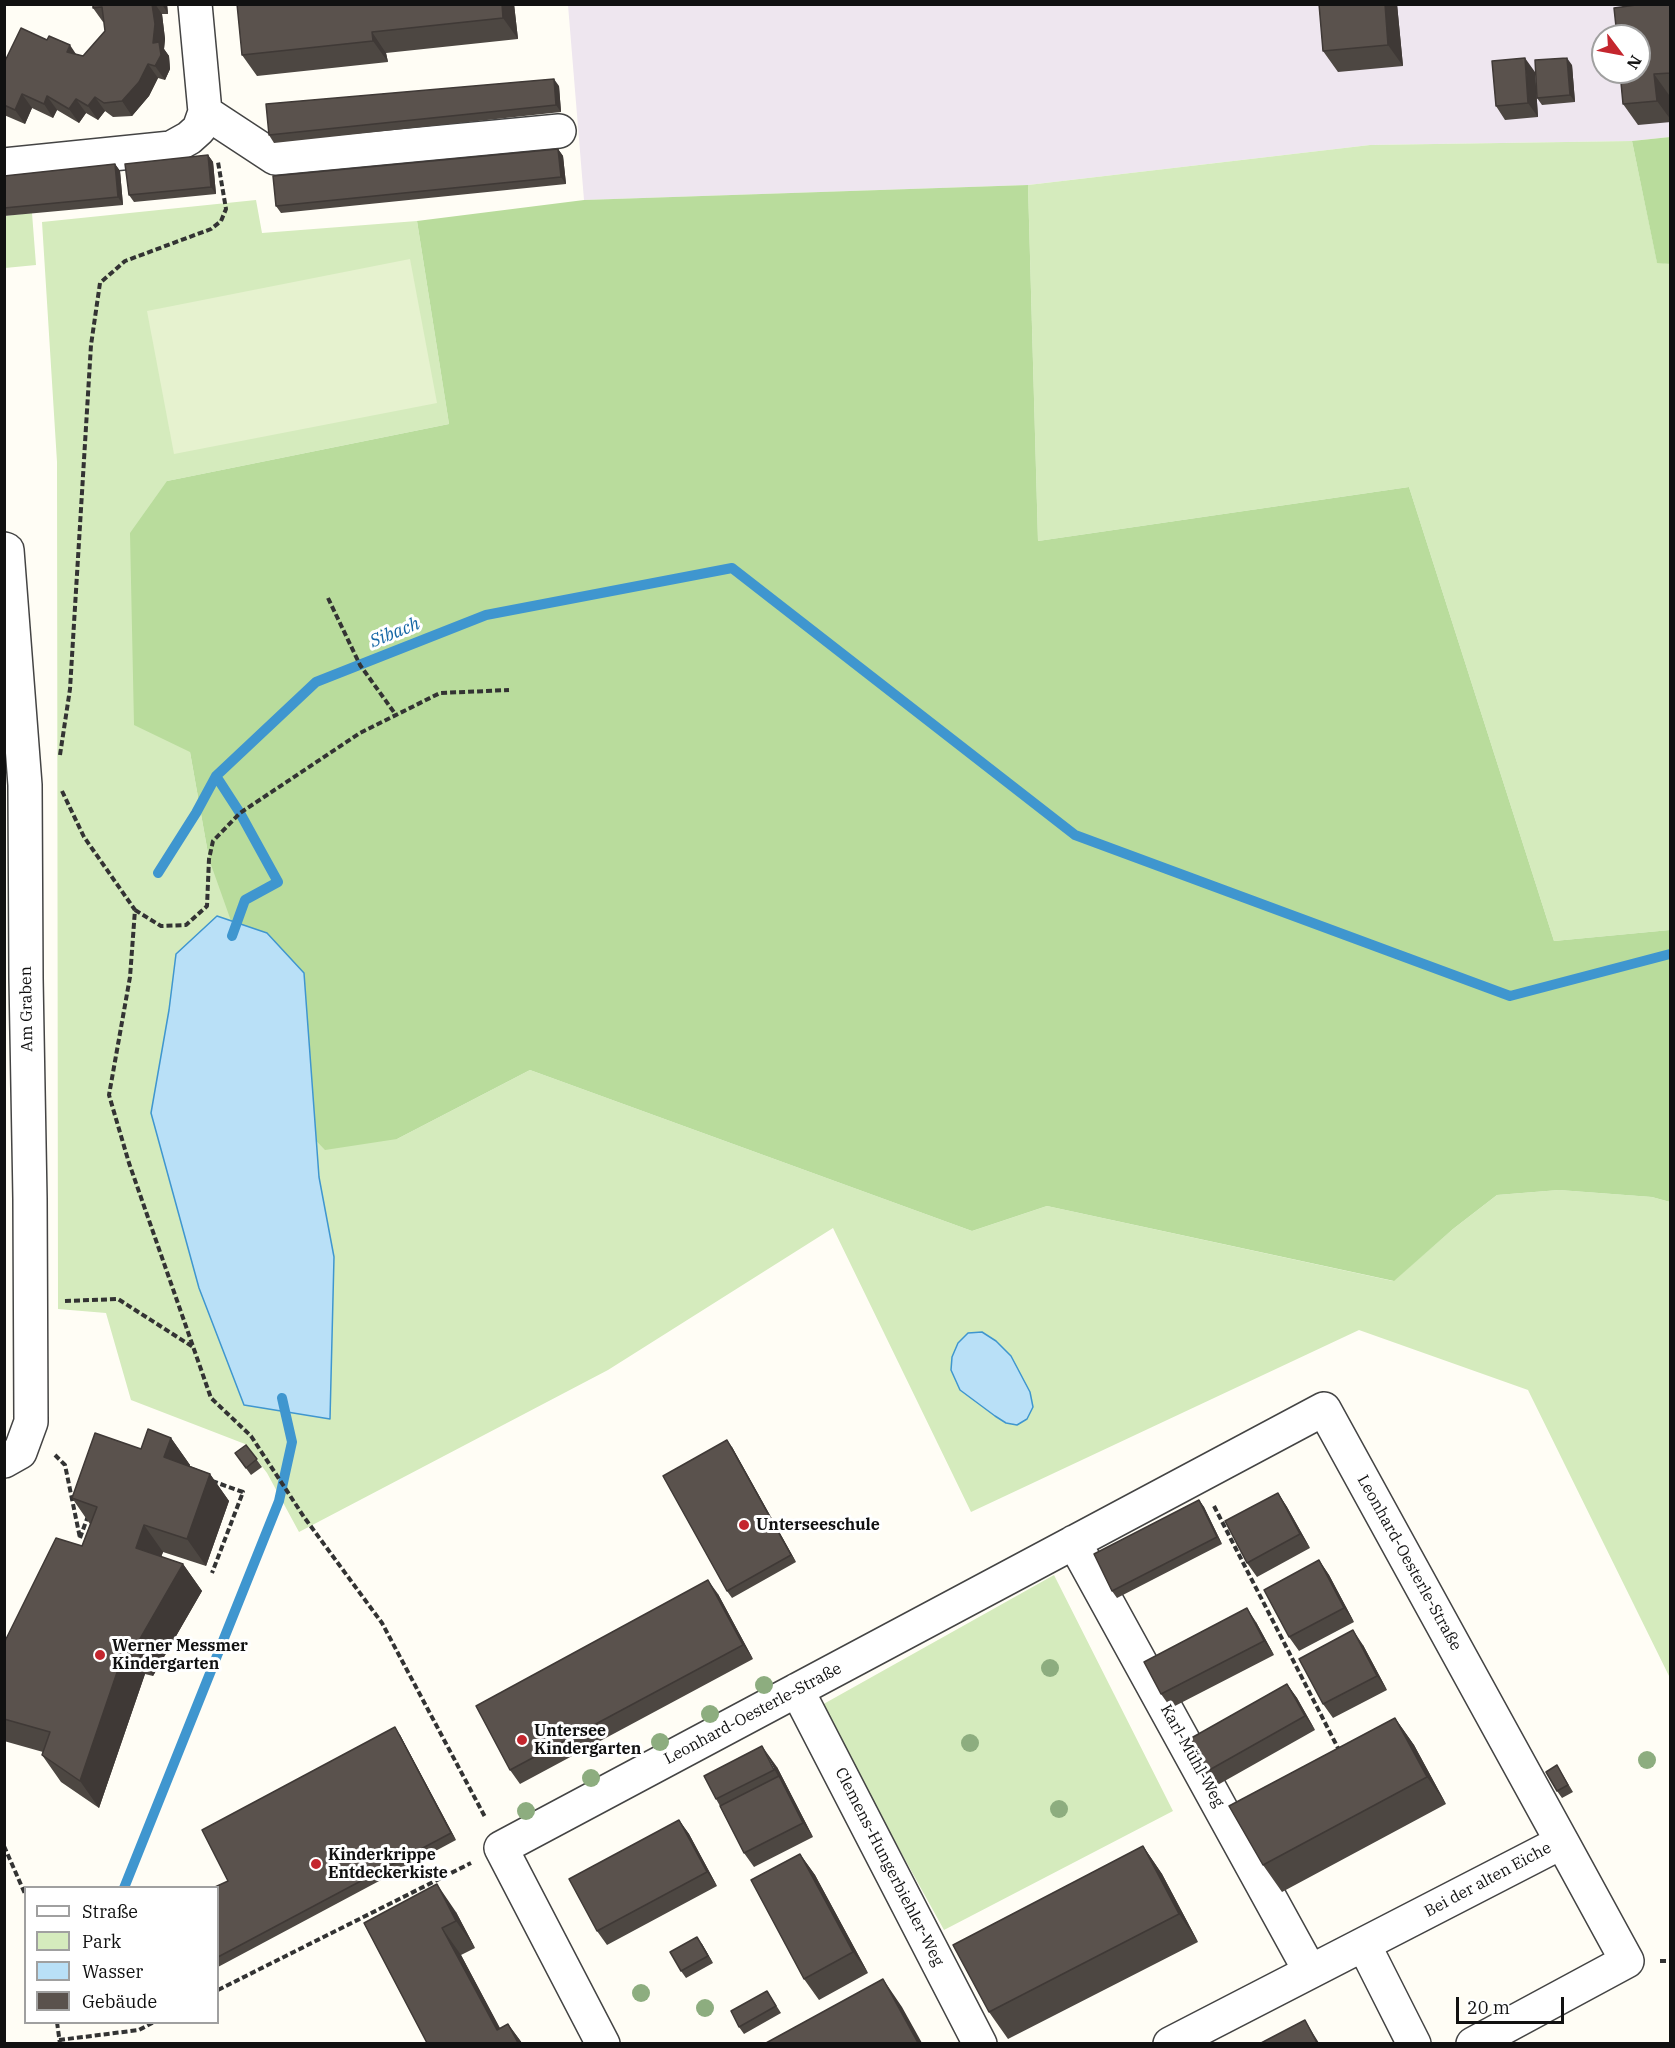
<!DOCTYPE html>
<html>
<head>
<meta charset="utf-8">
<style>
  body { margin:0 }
  #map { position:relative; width:1675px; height:2048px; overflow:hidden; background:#fffdf5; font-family:"IBM Plex Serif",serif }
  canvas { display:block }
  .frame { position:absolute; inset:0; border:6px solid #111; pointer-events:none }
  .legend { position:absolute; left:24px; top:1886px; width:195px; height:138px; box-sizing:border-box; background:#fff; border:2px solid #a0a0a0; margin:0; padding:8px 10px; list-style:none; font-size:18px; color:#111 }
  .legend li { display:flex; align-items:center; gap:12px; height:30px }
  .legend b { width:30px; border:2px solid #a0a0a0 }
  .north { position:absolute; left:1591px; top:24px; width:60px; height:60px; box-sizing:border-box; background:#fff; border:2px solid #a0a0a0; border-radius:50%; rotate:122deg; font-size:16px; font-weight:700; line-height:24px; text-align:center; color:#111 }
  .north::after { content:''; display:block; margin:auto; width:21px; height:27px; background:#c4262e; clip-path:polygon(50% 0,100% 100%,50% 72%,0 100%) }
  .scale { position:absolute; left:1456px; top:1997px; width:108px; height:27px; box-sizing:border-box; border:3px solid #111; border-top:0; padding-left:8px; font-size:18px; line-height:21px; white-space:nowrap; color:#111; -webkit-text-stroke:4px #fff; paint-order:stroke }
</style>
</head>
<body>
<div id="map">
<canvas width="1675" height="2048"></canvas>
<div class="frame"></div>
<ul class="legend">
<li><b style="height:8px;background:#fff"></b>Straße</li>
<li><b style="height:16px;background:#d5ebbd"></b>Park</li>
<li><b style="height:16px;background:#b9e0f7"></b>Wasser</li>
<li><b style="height:16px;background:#5a524d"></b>Gebäude</li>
</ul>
<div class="north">N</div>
<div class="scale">20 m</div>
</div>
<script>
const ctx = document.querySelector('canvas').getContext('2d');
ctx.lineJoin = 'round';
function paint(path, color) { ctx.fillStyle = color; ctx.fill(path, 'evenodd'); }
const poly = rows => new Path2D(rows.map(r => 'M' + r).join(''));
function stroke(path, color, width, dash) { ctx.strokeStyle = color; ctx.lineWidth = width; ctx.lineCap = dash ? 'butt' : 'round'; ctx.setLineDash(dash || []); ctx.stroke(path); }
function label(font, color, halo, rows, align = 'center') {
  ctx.font = font + ' "IBM Plex Serif",serif'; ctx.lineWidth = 6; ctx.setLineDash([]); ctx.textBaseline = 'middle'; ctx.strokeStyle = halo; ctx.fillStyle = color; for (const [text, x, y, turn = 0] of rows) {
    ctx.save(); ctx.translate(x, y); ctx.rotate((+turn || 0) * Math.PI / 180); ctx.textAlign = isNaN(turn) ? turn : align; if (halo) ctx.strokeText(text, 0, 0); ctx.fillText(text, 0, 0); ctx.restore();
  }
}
const industrial = poly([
  [568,5,1670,5,1670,137,1632,141,1370,145,1028,185,584,200],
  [1603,36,1639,36,1639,72,1603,72]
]);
const green = poly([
  [1632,141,1657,262,1670,264,1670,930,1554,941,1409,487,1038,541,1028,185,1370,145],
  [256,200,262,233,417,221,449,424,167,481,190,752,209,859,397,1139,530,1070,972,1231,1047,1206,1393,1281,1453,1229,1497,1195,1559,1190,1652,1197,1670,1202,1670,1678,1528,1390,1359,1330,971,1512,833,1228,608,1370,299,1532,267,1473,245,1444,131,1400,106,1313,58,1309,57,462,42,222],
  [32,213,36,265,5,268,4,216],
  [1054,1575,1173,1811,944,1930,820,1706]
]);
const forest = poly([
  [1670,137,1670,264,1657,263,1632,141],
  [1028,185,1038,541,1409,487,1554,941,1670,930,1670,1202,1652,1197,1559,1190,1497,1195,1453,1229,1394,1281,1047,1206,972,1231,530,1070,397,1139,325,1150,305,1129,209,859,190,752,134,725,130,533,167,481,449,424,417,221,584,200]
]);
const pitch = poly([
  [410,259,437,403,174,454,147,311]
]);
const water = poly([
  [217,916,267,933,304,973,319,1177,334,1257,330,1419,244,1405,199,1288,151,1113,169,1010,176,954,217,916],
  [982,1332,996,1341,1011,1356,1030,1392,1033,1407,1027,1419,1017,1425,1006,1423,995,1416,960,1390,951,1370,952,1357,958,1343,968,1333,982,1332]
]);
const stream = poly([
  [216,776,240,813,278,882,245,900,232,936],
  [158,873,196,813,216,776,316,682,486,615,732,568,1075,835,1510,996,1670,954],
  [124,1888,279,1501,292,1442,282,1398]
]);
const path = poly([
  [328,598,360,665,396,715],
  [60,755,70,689,91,345,100,283,125,261,211,229,221,221,226,209,218,162],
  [62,791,84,837,135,910,130,977,109,1095,129,1163,211,1398,251,1436,304,1517,382,1623,485,1817],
  [135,910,161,926,186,925,207,906,209,859,213,841,240,813,360,733,440,693,509,690],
  [65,1301,118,1299,193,1347],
  [55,1455,65,1465,80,1538],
  [212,1481,243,1492,212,1573],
  [1214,1506,1339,1750],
  [80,1538,88,1516],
  [4,1846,26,1896],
  [1660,1961,1670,1961],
  [218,1990,471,1863],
  [57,2022,60,2044],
  [59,2040,139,2030,154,2022]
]);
const minor = poly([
  [205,112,275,158,559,131],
  [4,165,171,148,189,138,199,129,205,112,195,4],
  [4,549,7,550,25,785,26,978,30,1199,31,1422,20,1452,4,1461],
  [1074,1542,1310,1971],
  [797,1690,980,2044],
  [1364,1945,1414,2044],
  [603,2044,501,1848,1324,1409,1562,1842],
  [1170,2044,1562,1842,1627,1961,1473,2044]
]);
const trees = [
  [1050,1668],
  [764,1685],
  [710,1714],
  [660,1742],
  [970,1743],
  [1647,1760],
  [591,1778],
  [1059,1809],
  [526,1811],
  [641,1993],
  [705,2008]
];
const wall = poly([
  [93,4,167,4,168,14,162,14,165,39,164,49,169,56,170,69,165,80,158,78,149,96,132,116,113,117,105,111,98,120,86,113,79,123,57,110,53,118,32,108,25,124,4,115,4,63,76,54,83,56,105,31,104,22,103,22,93,8],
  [514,4,518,39,386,53,388,62,257,76,242,55],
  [1319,4,1397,4,1403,66,1338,72,1323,51],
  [1671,4,1671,95,1669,95,1671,122,1638,125,1623,104],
  [1572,65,1575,102,1542,105,1537,98],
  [1535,72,1538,117,1505,120,1496,106],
  [559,86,561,112,274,143,269,135],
  [558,149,563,156,566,184,281,213,276,206],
  [208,155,213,162,216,194,134,202,129,195],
  [115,164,120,171,123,205,4,216,4,176],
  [171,1438,190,1465,190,1466,210,1474,229,1501,206,1566,163,1552,161,1557,183,1564,202,1591,153,1676,145,1674,99,1808,61,1782,42,1755,43,1752,4,1741,4,1643,82,1546,90,1524,72,1498,141,1449],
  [246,1445,262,1467,251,1475,235,1453],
  [732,1447,796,1562,732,1598,727,1591],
  [1278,1493,1287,1507,1310,1548,1257,1577,1247,1563],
  [1199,1500,1204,1507,1222,1544,1117,1598,1112,1591],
  [1319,1560,1329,1575,1354,1622,1299,1651,1289,1637],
  [718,1594,753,1659,520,1784,510,1770],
  [1256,1622,1274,1655,1171,1708,1161,1694],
  [1363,1645,1387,1690,1333,1718,1323,1704],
  [1287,1684,1297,1698,1315,1730,1214,1787,1204,1773],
  [1395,1718,1414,1745,1446,1804,1282,1892,1263,1865],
  [400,1735,456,1840,218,1967,218,1887,228,1881],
  [1557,1765,1573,1792,1562,1798,1557,1791],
  [777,1767,813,1837,754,1867,744,1853,720,1806,716,1799],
  [679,1820,689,1834,717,1886,607,1945,597,1931],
  [1143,1846,1162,1874,1198,1942,1008,2039,989,2012],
  [800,1854,815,1875,868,1973,819,2000,804,1979],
  [456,1912,475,1948,461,1955,500,2029,508,2024,522,2043,427,2043,364,1923],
  [702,1944,713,1963,686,1978,681,1971],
  [767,1991,781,2013,744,2034,739,2027]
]);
const shadedWall = poly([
  [152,4,155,4,162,14,165,39,164,49,169,56,170,69,165,80,155,66],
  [162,4,167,4,168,14],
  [502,4,514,4,518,39,503,18],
  [1385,4,1397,4,1403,66,1388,45],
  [372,32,386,53,388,62,373,41],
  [70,45,80,60,67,52],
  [1525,58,1535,72,1538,117,1528,103],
  [1567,58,1572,65,1575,102,1570,95],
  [148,64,158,78,149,96,132,116,122,101],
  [1654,74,1669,95,1671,120,1657,101],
  [554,79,559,86,561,112,556,105],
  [22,94,32,108,25,124,15,110],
  [47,96,57,110,53,118,44,104],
  [95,97,105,111,98,120,88,106],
  [76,99,86,113,79,123,69,109],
  [558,149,563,156,566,184,561,177],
  [208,155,213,162,216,194,211,187],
  [115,164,120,171,123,205,118,197],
  [171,1438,190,1465,183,1484,164,1457],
  [727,1440,732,1447,796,1562,791,1555],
  [210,1474,229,1501,206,1566,187,1539],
  [1278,1493,1287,1507,1310,1548,1300,1534],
  [1199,1500,1204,1507,1222,1544,1217,1537],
  [144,1525,163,1552,155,1575,136,1548],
  [1319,1560,1329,1575,1354,1622,1344,1608],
  [183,1564,202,1591,153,1676,134,1649],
  [708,1580,718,1594,753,1659,743,1645],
  [1247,1608,1256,1622,1274,1655,1264,1641],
  [1353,1630,1363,1645,1387,1690,1377,1676],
  [126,1646,145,1674,99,1808,80,1781],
  [1287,1684,1297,1698,1315,1730,1305,1716],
  [1395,1718,1414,1745,1446,1804,1427,1777],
  [395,1727,400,1735,456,1840,451,1833],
  [762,1746,777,1767,813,1837,803,1823],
  [679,1820,689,1834,717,1886,707,1872],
  [1143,1846,1162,1874,1198,1942,1179,1914],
  [800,1854,815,1875,868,1973,853,1952],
  [437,1884,456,1912,475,1948,456,1921],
  [442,1928,461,1955,508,2043,497,2030],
  [697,1937,702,1944,713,1963,708,1956],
  [883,1979,902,2007,922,2043,918,2043],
  [1305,2020,1314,2035,1319,2043,1317,2043],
  [508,2024,522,2043,518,2043]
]);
const building = poly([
  [93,4,152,4,155,24,153,43,159,42,161,55,155,66,148,64,139,82,122,101,104,103,95,97,88,106,76,99,69,109,47,96,44,104,22,94,15,110,4,105,4,63,21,28,47,40,49,36,70,45,67,52,83,56,105,31,102,7,93,8,93,4],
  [237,4,502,4,503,18,372,32,373,41,242,55,237,4],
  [1319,4,1385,4,1388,45,1323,51,1319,4],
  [1643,4,1671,4,1671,73,1654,74,1657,101,1623,104,1620,72,1639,72,1639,36,1617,36,1614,8,1643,4],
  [1525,58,1528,103,1496,106,1492,61,1525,58],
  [1567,58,1570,95,1537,98,1535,60,1567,58],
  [554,79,556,105,269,135,266,104,554,79],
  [558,149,561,177,276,206,273,176,558,149],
  [208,155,211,187,129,195,125,164,208,155],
  [115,164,118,197,4,208,4,176,115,164],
  [148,1429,171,1438,164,1457,210,1474,187,1539,144,1525,136,1548,183,1564,134,1649,126,1646,80,1781,42,1755,50,1732,4,1719,4,1643,56,1538,82,1546,97,1507,72,1498,95,1433,141,1449,148,1429],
  [727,1440,791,1555,727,1591,663,1476,727,1440],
  [246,1445,257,1459,246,1468,235,1453,246,1445],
  [1278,1493,1300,1534,1247,1563,1225,1521,1278,1493],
  [1199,1500,1217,1537,1112,1591,1094,1554,1199,1500],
  [1319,1560,1344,1608,1289,1637,1264,1590,1319,1560],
  [708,1580,743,1645,510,1770,476,1706,708,1580],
  [1247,1608,1264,1641,1161,1694,1144,1662,1247,1608],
  [1353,1630,1377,1676,1323,1704,1299,1659,1353,1630],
  [1287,1684,1305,1716,1204,1773,1186,1741,1287,1684],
  [1395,1718,1427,1777,1263,1865,1229,1806,1395,1718],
  [395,1727,451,1833,218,1957,218,1887,215,1887,228,1881,202,1830,395,1727],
  [762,1746,774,1770,716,1799,704,1776,762,1746],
  [1557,1765,1568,1785,1557,1791,1546,1772,1557,1765],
  [779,1776,803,1823,744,1853,720,1806,779,1776],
  [679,1820,707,1872,597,1931,569,1879,679,1820],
  [1143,1846,1179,1914,989,2012,953,1945,1143,1846],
  [800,1854,853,1952,804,1979,751,1880,800,1854],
  [437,1884,456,1921,442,1928,497,2030,508,2024,518,2043,427,2043,364,1923,437,1884],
  [697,1937,708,1956,681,1971,670,1952,697,1937],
  [883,1979,918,2043,766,2043,883,1979],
  [767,1991,776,2006,739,2027,731,2011,767,1991],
  [1305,2020,1317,2043,1261,2043,1305,2020]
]);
const markers = [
  [744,1525,6,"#c4262e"],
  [100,1655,6,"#c4262e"],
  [522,1740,6,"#c4262e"],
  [316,1864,6,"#c4262e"]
];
const streetNames = [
  ["Am Graben",27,1009,-91],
  ["Leonhard-Oesterle-Straße",1409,1563,61],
  ["Leonhard-Oesterle-Straße",753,1714,-28],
  ["Karl-Mühl-Weg",1192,1756,61],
  ["Clemens-Hungerbiehler-Weg",889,1867,63],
  ["Bei der alten Eiche",1488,1880,-28]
];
const poiNames = [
  ["Unterseeschule",756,1525],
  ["Werner Messmer",112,1646],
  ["Kindergarten",112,1664],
  ["Untersee",534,1731],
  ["Kindergarten",534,1749],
  ["Kinderkrippe",328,1855],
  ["Entdeckerkiste",328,1873]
];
const waterNames = [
  ["Sibach",395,633,-22]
];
paint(industrial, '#eee6ef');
paint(green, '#d5ebbd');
paint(forest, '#b9dc9c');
paint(pitch, '#e6f2cf');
paint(water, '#b9e0f7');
stroke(water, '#3f96cf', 1.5);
stroke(stream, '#3f96cf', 10);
stroke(minor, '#444', 36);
stroke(path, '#333', 4, [6, 3]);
stroke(minor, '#fff', 33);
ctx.fillStyle = '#8dad7f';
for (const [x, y] of trees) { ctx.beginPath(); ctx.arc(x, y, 9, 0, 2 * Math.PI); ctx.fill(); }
paint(wall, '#4d4742');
paint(shadedWall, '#3f3936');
paint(building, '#5a524d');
stroke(building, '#3f3936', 1.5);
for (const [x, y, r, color] of markers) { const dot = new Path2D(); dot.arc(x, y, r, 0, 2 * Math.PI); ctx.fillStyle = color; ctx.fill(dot); stroke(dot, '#fff', 2); }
label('16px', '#111', '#fff', streetNames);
label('bold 16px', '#111', '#fff', poiNames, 'left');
label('italic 18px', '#1768a6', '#fff', waterNames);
</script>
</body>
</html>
